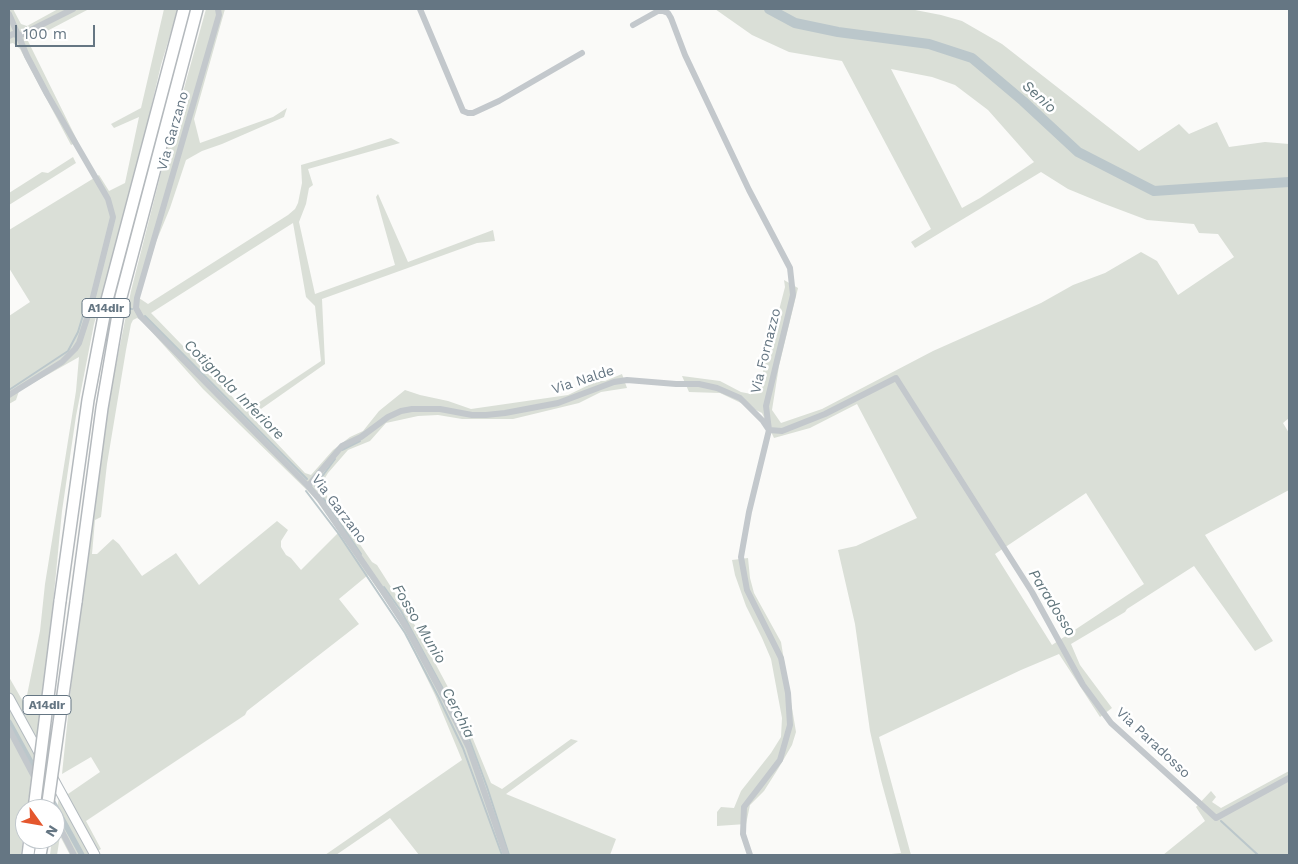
<!DOCTYPE html>
<html>
<head>
<meta charset="utf-8">
<style>
  body { margin:0 }
  #map { position:relative; width:1298px; height:864px; overflow:hidden; background:#fafaf8; font-family:"Work Sans",sans-serif }
  canvas { display:block }
  .frame { position:absolute; inset:0; border:10px solid #657683; pointer-events:none }
  .north { position:absolute; left:15px; top:799px; width:50px; height:50px; box-sizing:border-box; background:#fff; border:1px solid #c1c8cd; border-radius:50%; rotate:122deg; font-size:14px; font-weight:700; line-height:20px; text-align:center; color:#657683 }
  .north::after { content:''; display:block; margin:auto; width:18px; height:22px; background:#e4572e; clip-path:polygon(50% 0,100% 100%,50% 72%,0 100%) }
  .scale { position:absolute; left:15px; top:25px; width:80px; height:22px; box-sizing:border-box; border:2px solid #657683; border-top:0; padding-left:6px; font-size:15px; line-height:18px; white-space:nowrap; color:#657683; -webkit-text-stroke:4px #fff; paint-order:stroke }
</style>
</head>
<body>
<div id="map">
<canvas width="1298" height="864"></canvas>
<div class="frame"></div>
<div class="north">N</div>
<div class="scale">100 m</div>
</div>
<script>
const ctx = document.querySelector('canvas').getContext('2d');
ctx.lineJoin = 'round';
function paint(path, color) { ctx.fillStyle = color; ctx.fill(path, 'evenodd'); }
const poly = rows => new Path2D(rows.map(r => 'M' + r).join(''));
function stroke(path, color, width, dash) { ctx.strokeStyle = color; ctx.lineWidth = width; ctx.lineCap = dash ? 'butt' : 'round'; ctx.setLineDash(dash || []); ctx.stroke(path); }
function label(font, color, halo, rows, align = 'center') {
  ctx.font = font + ' "Work Sans",sans-serif'; ctx.lineWidth = 5; ctx.setLineDash([]); ctx.textBaseline = 'middle'; ctx.strokeStyle = halo; ctx.fillStyle = color; for (const [text, x, y, turn = 0] of rows) {
    ctx.save(); ctx.translate(x, y); ctx.rotate((+turn || 0) * Math.PI / 180); ctx.textAlign = isNaN(turn) ? turn : align; if (halo) ctx.strokeText(text, 0, 0); ctx.fillText(text, 0, 0); ctx.restore();
  }
}
const green = poly([
  [9,9,13,9,21,24,27,26,58,9,89,9,28,41,78,142,71,145,20,49,13,43,9,44],
  [164,9,178,9,161,65,136,172,94,324,76,416,62,511,50,635,30,789,27,809,25,809,25,824,21,855,9,855,9,677,25,705,40,631,45,584,76,391,79,357,19,391,16,400,9,404,9,316,30,302,9,268,9,230,99,175,109,191,125,183,139,117,114,128,111,124,141,108],
  [206,9,225,9,194,119,200,143,273,117,287,108,284,117,222,144,202,151,186,160,170,208,156,242,139,298,148,304,288,215,295,209,298,203,302,183,301,165,353,150,391,138,400,143,308,169,313,185,309,188,306,204,299,222,315,294,395,265,376,197,378,194,408,262,493,230,495,241,477,243,322,299,325,364,251,416,305,473,311,475,333,450,350,437,363,431,379,411,405,390,420,395,448,401,471,409,568,395,597,381,605,381,622,374,627,388,601,392,579,403,513,419,462,419,438,415,418,416,386,423,370,441,348,450,328,473,320,486,372,562,377,565,412,620,464,717,491,783,502,789,571,739,578,741,506,794,616,839,610,855,419,855,390,818,336,855,325,855,462,760,435,695,397,617,368,575,339,599,359,624,247,711,245,715,86,821,101,849,91,855,70,855,60,836,57,855,50,855,52,839,55,839,55,820,61,785,68,794,100,772,91,757,62,774,85,549,97,458,131,291,164,161],
  [293,223,306,297,315,306,321,361,246,411,151,313],
  [137,318,141,320,203,389,316,499,339,532,301,570,291,558,286,555,281,547,281,541,288,530,277,521,199,585,176,553,142,576,119,544,113,539,97,554,92,554,95,520,101,517,107,464,126,350,131,324,133,320],
  [715,9,910,9,941,15,962,21,1002,44,1139,151,1179,124,1189,134,1217,122,1229,147,1265,142,1289,144,1289,418,1283,423,1289,433,1289,490,1205,535,1273,641,1255,651,1194,566,1127,609,1125,612,1071,644,1080,665,1112,708,1100,717,1059,654,1021,670,879,737,911,855,882,855,901,853,881,780,870,731,855,624,838,550,856,546,917,518,857,404,810,428,774,438,762,413,720,393,689,392,682,376,720,381,741,392,751,394,760,384,763,372,785,287,784,280,798,288,779,366,772,410,781,423,822,409,933,351,1041,303,1073,285,1105,273,1141,252,1157,261,1178,295,1234,257,1218,234,1199,233,1194,224,1147,220,1102,203,1068,189,1041,172,915,248,911,242,931,229,842,61,789,52,752,35],
  [891,69,932,77,955,85,988,110,1034,162,980,198,962,208],
  [1086,493,1144,584,1052,645,995,554],
  [73,157,76,163,9,205,9,193,42,172,48,173],
  [748,558,750,578,754,593,781,642,796,732,792,745,778,769,764,791,750,805,746,824,717,826,717,812,721,807,734,808,741,791,771,753,781,737,782,718,771,659,762,638,746,606,735,575,732,560],
  [1289,771,1289,855,1163,855,1205,821,1196,807,1211,791,1216,797,1212,802,1221,808]
]);
const stream = poly([
  [125,308,132,309],
  [145,316,307,479],
  [9,390,68,351,78,332,87,302],
  [342,450,360,441],
  [335,459,315,486,361,554],
  [306,491,338,533,405,633,439,698,463,748,502,855],
  [384,587,401,611,443,689],
  [450,702,467,733,487,787,509,855],
  [1221,821,1258,855]
]);
const canal = poly([
  [9,722,82,855]
]);
const river = poly([
  [769,9,795,23,838,32,929,44,972,58,1023,101,1078,152,1154,191,1289,182]
]);
const minor = poly([
  [218,9,219,15,137,298,136,308,141,317,308,486,320,500,382,590,408,630,445,699,469,748,506,855],
  [420,9,463,111,468,113,473,113,499,101,582,53],
  [9,14,27,56,47,94,108,199,113,217,90,309,79,343,75,349,62,362,9,395],
  [633,25,658,11,663,11,668,13,671,18,685,55,749,190,790,268,793,295,766,406,769,430,749,512,741,557,747,590,781,658,788,693,790,725,780,760,744,807,743,834,750,855],
  [9,36,13,34,19,36,73,9],
  [308,486,342,446,361,437,388,417,401,411,412,409,440,409,472,415,486,415,505,413,558,403,614,382,627,380,676,384,699,384,717,388,740,398,763,421,769,430,782,431,825,414,896,378,1032,592,1083,685,1111,723,1216,818,1289,778],
  [9,729,47,801],
  [55,818,74,855]
]);
const secondary = poly([
  [9,698,95,855]
]);
const motorway = poly([
  [60,601,88,400,107,300,184,9],
  [76,602,102,408,121,297,197,9],
  [28,855,30,839],
  [40,855,43,839]
]);
const motorwayBridge = poly([
  [34,809,60,601],
  [47,809,76,602]
]);
const shields = [
  [106,308,48],
  [47,705,48]
];
const shieldNames = [
  ["A14dir",106,308],
  ["A14dir",47,705]
];
const streetNames = [
  ["Via Garzano",173,131,-74],
  ["Via Fornazzo",766,351,-76],
  ["Via Nalde",583,380,-18],
  ["Via Garzano",339,509,53],
  ["Via Paradosso",1153,743,43]
];
const waterNames = [
  ["Senio",1039,97,42],
  ["Cotignola Inferiore",234,390,45],
  ["Paradosso",1052,603,58],
  ["Fosso Munio",419,624,59],
  ["Cerchia",458,713,63]
];
paint(green, '#dadfd7');
stroke(stream, '#bbc7cb', 2);
stroke(canal, '#bbc7cb', 5.5);
stroke(river, '#bbc7cb', 10);
stroke(secondary, '#b3babf', 11);
stroke(motorway, '#b4b9bd', 14);
stroke(minor, '#c3c8cc', 6);
stroke(secondary, '#fff', 9);
stroke(motorway, '#fff', 11);
stroke(motorwayBridge, '#b4b9bd', 14, []);
stroke(motorwayBridge, '#fff', 11);
for (const [x, y, w] of shields) { const box = new Path2D(); box.roundRect(x - w / 2, y - 9.5, w, 19, 4); ctx.fillStyle = '#fff'; ctx.fill(box); stroke(box, '#657683', 1); }
label('bold 12px', '#657683', null, shieldNames);
label('14px', '#657683', '#fff', streetNames);
label('italic 15px', '#60757c', '#fff', waterNames);
</script>
</body>
</html>
